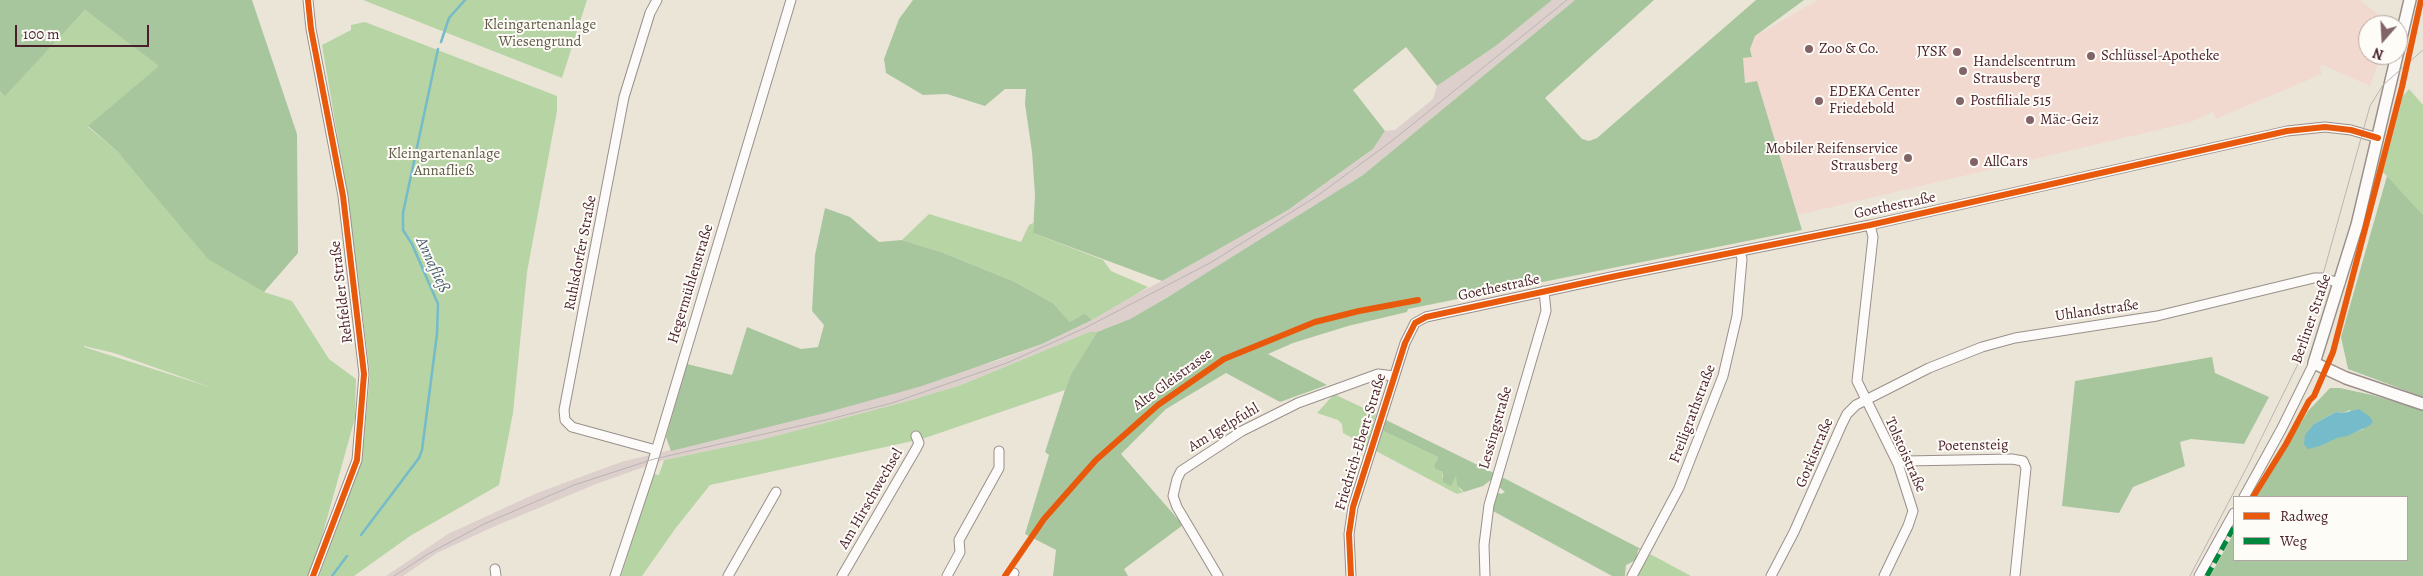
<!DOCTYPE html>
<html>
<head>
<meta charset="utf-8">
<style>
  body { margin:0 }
  #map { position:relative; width:2423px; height:576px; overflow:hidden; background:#ebe5d8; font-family:Alegreya,serif }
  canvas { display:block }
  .legend { position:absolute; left:2233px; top:496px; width:175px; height:65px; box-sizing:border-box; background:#fdfcf7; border:1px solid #b5a4a5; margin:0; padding:6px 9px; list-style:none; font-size:15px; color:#4a1f2b }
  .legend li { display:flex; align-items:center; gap:10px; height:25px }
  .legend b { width:25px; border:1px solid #b5a4a5 }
  .north { position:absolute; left:2358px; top:15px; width:50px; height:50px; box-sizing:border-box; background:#fdfcf7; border:1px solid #b5a4a5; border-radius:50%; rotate:199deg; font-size:14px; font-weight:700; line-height:20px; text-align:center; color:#4a1f2b }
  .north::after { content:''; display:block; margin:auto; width:18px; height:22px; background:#826468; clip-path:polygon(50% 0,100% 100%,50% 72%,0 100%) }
  .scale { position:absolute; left:15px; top:25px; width:134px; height:22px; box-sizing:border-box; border:2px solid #4a1f2b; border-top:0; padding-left:6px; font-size:15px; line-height:18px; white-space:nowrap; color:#4a1f2b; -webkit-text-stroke:4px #fdfcf7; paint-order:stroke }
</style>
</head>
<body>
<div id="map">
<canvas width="2423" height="576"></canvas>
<ul class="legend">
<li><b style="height:6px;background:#e8590c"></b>Radweg</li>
<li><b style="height:6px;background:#00873e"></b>Weg</li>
</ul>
<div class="north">N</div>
<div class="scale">100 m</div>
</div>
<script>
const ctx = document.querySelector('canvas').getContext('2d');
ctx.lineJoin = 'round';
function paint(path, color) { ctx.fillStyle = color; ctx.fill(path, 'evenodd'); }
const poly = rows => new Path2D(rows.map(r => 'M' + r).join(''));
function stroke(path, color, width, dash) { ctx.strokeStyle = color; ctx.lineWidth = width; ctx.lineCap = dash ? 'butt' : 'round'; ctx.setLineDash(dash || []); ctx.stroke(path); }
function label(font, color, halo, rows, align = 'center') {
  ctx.font = font + ' Alegreya,serif'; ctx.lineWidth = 4; ctx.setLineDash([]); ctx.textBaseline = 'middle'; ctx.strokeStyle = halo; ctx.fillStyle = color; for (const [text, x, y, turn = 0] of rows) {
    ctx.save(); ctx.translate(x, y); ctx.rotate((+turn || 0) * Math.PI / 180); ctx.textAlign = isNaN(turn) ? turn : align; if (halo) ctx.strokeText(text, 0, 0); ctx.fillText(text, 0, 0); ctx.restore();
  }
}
const built = poly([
  [1818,0,2360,0,2392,25,2368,25,2368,55,2381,55,2370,86,2323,65,2319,67,2322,74,2216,119,2213,112,2191,122,1798,215,1757,82,1745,83,1742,58,1752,56,1750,49,1755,36]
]);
const industrial = poly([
  [1552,0,1575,0,1363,175,1224,264,1130,319,1097,332,1089,332,961,385,908,401,764,439,664,460,596,484,493,527,437,553,403,576,386,576,448,534,537,493,621,462,736,434,999,360,1042,344,1092,320,1112,306,1162,281,1288,210,1373,149,1385,131,1395,130,1433,99,1437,86,1497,45]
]);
const green = poly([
  [363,0,587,0,562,78],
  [85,10,160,66,88,127,118,152,264,292,292,301,329,359,356,379,355,418,311,576,0,576,0,91,5,95],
  [84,346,114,353,213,388,84,347],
  [365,22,557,96,557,111,527,272,513,413,499,485,410,536,354,576,319,576,362,460,370,374,347,192,322,45,351,30,351,25],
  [2409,89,2423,105,2423,215,2383,172,2403,96],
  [929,214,1021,242,1029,225,1033,223,1033,233,1103,260,1111,271,1148,287,1092,320,1085,313,1070,322,1053,303,1013,281,941,252,902,240],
  [1089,332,1097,332,1071,374,1065,390,922,439,710,485,675,529,642,576,621,576,654,474,659,475,664,460,764,439,908,401,961,385],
  [1334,394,1376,414,1367,446,1343,433,1342,424,1338,420,1317,413],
  [1385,419,1383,431,1436,456,1438,458,1434,465,1435,469,1443,472,1442,477,1456,476,1460,490,1464,492,1457,494,1374,450],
  [1650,554,1691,576,1637,576]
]);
const forest = poly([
  [0,0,252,0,297,134,298,253,264,292,208,259,118,152,88,126,159,66,85,10,5,96,0,91],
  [913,0,1552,0,1497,45,1437,86,1406,47,1353,90,1385,131,1373,149,1288,210,1162,281,1033,233,1035,195,1032,152,1025,104,1026,89,1005,89,985,106,947,94,923,95,886,73,884,59,899,19],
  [1575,0,1654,0,1545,98,1582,139,1589,141,1597,138,1756,0,1804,0,1755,36,1750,49,1752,57,1743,58,1745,83,1757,81,1802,230,1408,309,1407,312,1348,326,1293,343,1268,354,1327,385,1280,402,1226,373,1166,409,1121,454,1183,525,1124,569,1128,576,1053,576,1056,550,1025,534,1049,455,1045,452,1065,390,1071,374,1097,332,1130,319,1168,297,1363,175],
  [2387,176,2423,215,2423,397,2348,369,2341,337],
  [825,208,850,217,879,242,902,240,941,252,1013,281,1053,303,1070,322,1085,313,1092,320,1042,344,922,386,825,413,671,451,666,437,687,364,732,375,747,327,801,349,818,347,824,325,812,311,815,255],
  [2212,357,2215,373,2269,397,2244,444,2191,439,2180,442,2185,466,2133,487,2119,513,2062,506,2075,381],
  [2330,388,2340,388,2372,395,2423,410,2423,576,2210,576,2234,533,2234,560,2407,560,2407,497,2256,497,2308,411],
  [2350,410,2364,429,2337,438,2314,424,2336,412,2343,413],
  [1386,420,1494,473,1492,479,1483,486,1464,492,1457,485,1456,476,1451,486,1443,482,1443,472,1435,469,1434,465,1438,458,1436,456,1383,431],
  [1500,476,1641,549,1638,550,1636,560,1626,565,1625,576,1612,576,1493,511,1495,492,1501,494,1505,492,1498,486]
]);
const water = poly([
  [2359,409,2370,417,2373,422,2369,426,2347,436,2337,438,2320,446,2308,449,2304,444,2305,435,2314,424,2336,412,2343,413]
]);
const stream = poly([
  [441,42,449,18,465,0],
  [361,535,419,458,422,450,437,334,438,304,412,244,403,230,403,213,438,49],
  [332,576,347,556]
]);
const minor = poly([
  [308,0,311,29,343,196,364,374,357,460,313,576],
  [1870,225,1873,237,1857,381,1898,464,1913,511,1908,526,1884,576],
  [656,450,572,427,565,420,564,410,624,97,650,13,657,0],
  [1898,464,1906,461,2012,459,2023,461,2026,468,2015,576],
  [2244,497,2282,428,2314,363],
  [495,569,496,576],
  [615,576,650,471,791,0],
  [728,576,776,492],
  [842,576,916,449,919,443,916,436],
  [947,576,960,552,959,540,999,468,999,451],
  [1012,576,1014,573],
  [1218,576,1177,507,1173,496,1177,479,1181,471,1242,431,1298,403,1378,374,1394,376],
  [1351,576,1349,534,1353,507,1405,343,1415,323,1426,317,1616,276,1870,225,2287,131,2325,127,2351,130,2378,138],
  [1485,576,1484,545,1489,505,1546,311,1544,291],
  [1632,576,1679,488,1723,376,1737,316,1742,259,1740,251],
  [1771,576,1794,532,1842,424,1847,414,1856,405,1929,368,1982,347,2015,338,2157,316,2314,278,2322,278,2340,283],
  [2199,576,2234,513]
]);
const major = poly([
  [2410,0,2357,225,2314,363,2346,378,2423,404]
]);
const tram = poly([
  [394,576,428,554,484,524,574,485,654,459,830,419,892,403,1007,363,1085,328,1210,263,1317,196,1393,140,1567,0],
  [2190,576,2248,465,2298,364,2370,106,2383,85,2423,50]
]);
const quiet = poly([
  [2207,576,2234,527]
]);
const cycleway = poly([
  [308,0,311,29,343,196,364,374,357,460,313,576],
  [2253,497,2286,444,2309,401,2314,396,2333,352,2402,87,2421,0],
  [1005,576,1044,519,1096,460,1158,405,1224,359,1315,322,1359,311,1418,300],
  [1351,576,1349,534,1353,507,1405,343,1415,323,1426,317,1616,276,1870,225,2287,131,2325,127,2351,130,2378,138]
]);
const markers = [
  [1809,49,5,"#826468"],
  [1957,52,5,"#826468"],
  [2091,56,5,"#826468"],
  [1963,71,5,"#826468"],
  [1819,101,5,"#826468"],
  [1960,101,5,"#826468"],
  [2030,120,5,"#826468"],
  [1908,158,5,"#826468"],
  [1974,162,5,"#826468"]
];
const parkNames = [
  ["Kleingartenanlage",540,25],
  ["Wiesengrund",540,42],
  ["Kleingartenanlage",444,154],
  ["Annafließ",444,171]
];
const poiNames = [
  ["Zoo & Co.",1819,49],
  ["JYSK",1947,52,"right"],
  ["Schlüssel-Apotheke",2101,56],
  ["Handelscentrum",1973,62],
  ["Strausberg",1973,79],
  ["EDEKA Center",1829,92],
  ["Friedebold",1829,109],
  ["Postfiliale 515",1970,101],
  ["Mäc-Geiz",2040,120],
  ["Mobiler Reifenservice",1898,149,"right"],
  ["Strausberg",1898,166,"right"],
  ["AllCars",1984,162]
];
const streetNames = [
  ["Goethestraße",1895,206,-12],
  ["Ruhlsdorfer Straße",581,253,-79],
  ["Hegermühlenstraße",691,284,-73],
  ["Goethestraße",1499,288,-12],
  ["Rehfelder Straße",342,292,-97],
  ["Uhlandstraße",2097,311,-8],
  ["Berliner Straße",2312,319,-71],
  ["Alte Gleistrasse",1173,380,-36],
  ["Freiligrathstraße",1693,414,-69],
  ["Am Igelpfuhl",1224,428,-31],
  ["Lessingstraße",1496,428,-74],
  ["Friedrich-Ebert-Straße",1361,442,-73],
  ["Poetensteig",1973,446,-1],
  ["Gorkistraße",1815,453,-67],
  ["Tolstoistraße",1905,455,66],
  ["Am Hirschwechsel",871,499,-60]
];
const waterNames = [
  ["Annafließ",432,265,65]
];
paint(built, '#f2d9d0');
paint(industrial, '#ddd0cc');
paint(green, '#b7d4a5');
paint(forest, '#a8c69d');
paint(water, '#75bbc9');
stroke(stream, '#75bbc9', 2.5);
stroke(minor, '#9a8f8b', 11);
stroke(major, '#9a8f8b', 14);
stroke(minor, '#fcfbf9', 9);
stroke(major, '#fcfbf9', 11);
stroke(tram, '#bab4b3', 1);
stroke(quiet, '#00873e', 5, [10, 5]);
stroke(cycleway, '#e8590c', 6);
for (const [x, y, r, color] of markers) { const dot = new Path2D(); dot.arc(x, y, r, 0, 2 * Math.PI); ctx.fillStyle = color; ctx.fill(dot); stroke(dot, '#fdfcf7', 2); }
label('15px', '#615a47', '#fdfcf7', parkNames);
label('15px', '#4a1f2b', '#fdfcf7', poiNames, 'left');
label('15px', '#4a1f2b', '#fdfcf7', streetNames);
label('italic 16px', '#475d6f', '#fdfcf7', waterNames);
</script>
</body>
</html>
